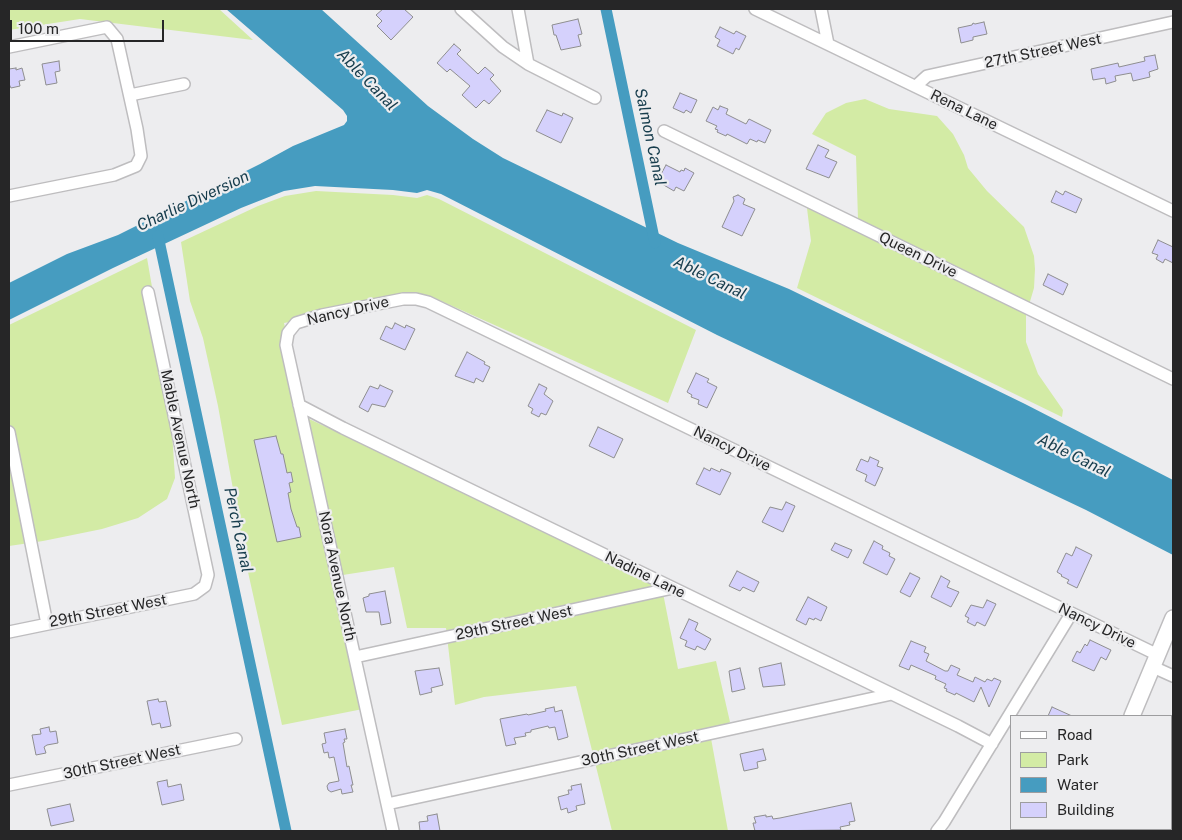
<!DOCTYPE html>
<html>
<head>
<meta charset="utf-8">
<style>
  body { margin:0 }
  #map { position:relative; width:1182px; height:840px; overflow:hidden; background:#ededef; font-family:"Public Sans",sans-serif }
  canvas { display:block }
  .frame { position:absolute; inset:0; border:10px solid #262627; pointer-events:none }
  .legend { position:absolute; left:1010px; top:715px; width:162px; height:115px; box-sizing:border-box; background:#ededef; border:1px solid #9d9d9f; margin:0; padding:6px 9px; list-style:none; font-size:15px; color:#262627 }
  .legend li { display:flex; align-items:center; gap:10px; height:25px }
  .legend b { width:25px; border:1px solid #9d9d9f }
  .scale { position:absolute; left:10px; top:20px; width:154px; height:22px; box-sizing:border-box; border:2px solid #262627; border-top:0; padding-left:6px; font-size:15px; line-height:18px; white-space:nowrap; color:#262627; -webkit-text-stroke:4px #ededef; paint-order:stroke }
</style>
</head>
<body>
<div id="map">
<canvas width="1182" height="840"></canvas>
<div class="frame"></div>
<ul class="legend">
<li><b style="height:6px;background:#fff"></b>Road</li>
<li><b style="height:14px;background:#d3eba5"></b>Park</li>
<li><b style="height:14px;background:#469cc0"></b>Water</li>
<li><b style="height:14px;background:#d5d1fc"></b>Building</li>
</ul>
<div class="scale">100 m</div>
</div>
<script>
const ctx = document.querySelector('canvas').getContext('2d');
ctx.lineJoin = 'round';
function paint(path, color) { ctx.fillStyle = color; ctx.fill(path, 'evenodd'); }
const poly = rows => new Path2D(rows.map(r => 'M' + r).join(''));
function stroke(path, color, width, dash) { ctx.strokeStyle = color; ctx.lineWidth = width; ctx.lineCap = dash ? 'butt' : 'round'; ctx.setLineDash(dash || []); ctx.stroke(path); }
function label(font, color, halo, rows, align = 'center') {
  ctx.font = font + ' "Public Sans",sans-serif'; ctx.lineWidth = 4.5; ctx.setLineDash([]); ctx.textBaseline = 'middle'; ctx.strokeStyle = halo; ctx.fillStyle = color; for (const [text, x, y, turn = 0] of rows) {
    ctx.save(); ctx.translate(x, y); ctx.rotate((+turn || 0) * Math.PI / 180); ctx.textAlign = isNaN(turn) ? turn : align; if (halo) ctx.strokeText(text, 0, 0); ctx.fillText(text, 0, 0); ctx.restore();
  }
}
const green = poly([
  [9,9,219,9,253,40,80,19,9,30],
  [865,99,889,109,937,116,953,134,964,155,968,168,987,191,1024,227,1034,256,1035,269,1034,288,1026,315,1026,342,1038,374,1063,410,1062,417,797,288,811,241,806,200,858,219,856,156,812,134,826,113,846,103],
  [316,191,393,195,417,198,427,195,439,199,696,330,668,403,430,296,284,323,307,418,661,583,678,669,716,661,730,722,710,733,728,831,612,831,576,686,484,697,455,705,446,628,407,628,394,567,330,577,368,708,282,725,248,572,218,406,203,338,190,301,181,242,258,206,285,196],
  [147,258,161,339,171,416,175,478,167,499,138,518,102,529,43,541,9,546,9,325]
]);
const water = poly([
  [226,9,321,9,428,106,473,139,503,158,678,243,789,289,1025,404,1173,480,1173,555,1086,510,717,335,441,194,427,190,417,193,393,190,315,186,284,191,241,208,113,268,9,320,9,283,67,254,118,235,260,164,293,146,344,125,347,121,347,116,343,110]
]);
const canal = poly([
  [606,9,655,243],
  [158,236,286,831]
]);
const building = poly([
  [383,9,404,9,413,17,391,40,377,26,382,21,376,15,383,9],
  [578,19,582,34,578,35,581,46,561,50,556,35,554,35,552,25,578,19],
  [984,22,987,34,973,37,973,40,961,43,958,28,972,25,973,23,975,24,984,22],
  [720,27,734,34,736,31,746,36,739,50,736,48,733,54,717,46,720,40,715,37,720,27],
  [454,44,461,50,457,54,478,74,485,67,494,75,490,79,501,91,489,104,484,100,476,108,462,95,470,86,450,69,447,72,437,63,454,44],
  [1155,55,1158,69,1149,72,1150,77,1133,81,1131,73,1115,76,1116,81,1106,84,1105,78,1093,80,1091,69,1118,63,1119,67,1145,61,1144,57,1155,55],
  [59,61,60,71,55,72,57,83,46,85,42,64,59,61],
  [16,68,16,70,22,68,25,80,19,81,20,86,11,88,9,84,9,69,16,68],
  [680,93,697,100,691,113,686,110,684,113,673,108,680,93],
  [720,106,728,109,726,114,746,124,749,119,771,130,765,143,758,140,757,142,750,139,747,144,727,134,726,136,717,132,718,130,715,129,717,126,706,121,713,107,718,110,720,106],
  [547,110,562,116,563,113,573,118,561,143,536,131,547,110],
  [818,145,829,150,825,157,837,162,829,178,806,169,818,145],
  [666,165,680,172,681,170,684,171,685,168,694,173,684,191,676,187,674,191,662,184,664,180,659,178,666,165],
  [1056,191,1063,195,1065,191,1082,199,1076,213,1051,202,1056,191],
  [738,195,745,199,743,204,755,209,742,236,722,227,734,201,733,197,738,195],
  [1158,240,1173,247,1173,263,1165,259,1163,263,1156,259,1158,255,1152,253,1158,240],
  [1048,274,1068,284,1063,295,1043,285,1048,274],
  [395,323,405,328,406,325,415,329,405,350,380,339,386,326,392,329,395,323],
  [467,352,485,362,484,364,490,367,483,382,476,378,474,383,455,376,467,352],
  [696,373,709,379,707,382,717,387,707,408,698,404,699,400,691,397,692,395,687,392,696,373],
  [539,384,547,388,544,394,553,401,546,415,541,413,539,417,531,413,533,409,528,406,539,384],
  [380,385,393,391,385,407,372,404,368,412,359,407,370,386,378,389,380,385],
  [598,427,623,439,614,458,589,446,598,427],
  [276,436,281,454,283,454,287,473,291,472,293,482,289,483,291,492,288,493,291,509,297,527,299,527,301,537,277,542,254,440,276,436],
  [870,457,879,461,877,466,883,468,875,486,865,481,867,475,856,470,861,459,868,462,870,457],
  [704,468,710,471,711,468,720,472,721,469,731,473,720,495,696,484,704,468],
  [786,502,795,506,783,532,762,522,770,507,782,510,786,502],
  [874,541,883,546,882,549,890,553,889,556,895,559,887,575,863,563,874,541],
  [835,543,852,550,848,558,831,550,835,543],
  [1076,547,1092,555,1077,588,1067,583,1069,580,1061,576,1062,575,1057,572,1066,553,1072,556,1076,547],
  [737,571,759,582,754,592,743,587,740,591,729,586,737,571],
  [910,573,920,578,910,597,900,592,910,573],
  [941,576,950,581,947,587,959,592,951,607,931,597,941,576],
  [385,591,391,623,381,625,379,612,366,612,363,598,369,596,369,594,385,591],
  [808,597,827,607,821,621,815,618,814,620,809,618,806,625,796,620,808,597],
  [987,600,996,604,985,626,977,622,975,626,967,622,969,618,965,616,971,605,983,608,987,600],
  [689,619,698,623,695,630,711,639,705,650,697,646,695,650,685,646,687,641,680,638,689,619],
  [1090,640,1111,650,1106,660,1101,657,1094,671,1072,661,1077,651,1080,653,1085,644,1087,646,1090,640],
  [911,641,926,647,924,652,929,654,926,661,945,671,948,671,951,665,960,669,957,675,973,682,975,677,985,682,987,679,992,681,994,678,1001,681,989,707,981,687,974,702,956,693,955,695,946,691,947,689,944,688,946,684,935,679,936,676,911,665,909,670,899,666,911,641],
  [781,663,785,685,763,687,759,668,781,663],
  [439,668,443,685,431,688,432,692,420,695,415,671,439,668],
  [740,668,745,689,732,692,729,671,740,668],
  [158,699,159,702,166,701,171,726,161,728,160,723,152,725,147,701,158,699],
  [554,707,555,712,562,710,568,737,558,740,555,727,549,728,548,726,531,730,531,732,525,733,526,736,514,738,516,744,506,746,500,719,527,714,528,715,546,711,545,709,554,707],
  [1052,707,1072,716,1048,716,1052,707],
  [49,727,50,732,56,731,58,743,47,745,44,747,46,753,36,755,32,735,41,734,40,729,49,727],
  [345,729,347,739,344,739,345,742,343,743,347,767,349,766,353,785,351,785,353,792,342,794,341,789,331,792,328,790,327,786,329,783,339,781,334,757,329,758,328,752,324,753,322,744,326,743,324,733,345,729],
  [763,749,766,760,757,762,758,768,744,771,740,754,763,749],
  [167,780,168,787,181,784,184,800,162,805,157,782,167,780],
  [581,784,585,804,576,806,577,810,568,813,567,808,561,810,558,797,569,794,568,790,572,790,571,786,581,784],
  [851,803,855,821,849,822,850,825,840,827,841,830,755,831,753,823,756,823,754,817,766,815,766,817,772,816,773,819,780,818,851,803],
  [70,804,74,821,51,826,47,809,70,804],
  [437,814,440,831,420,831,419,822,428,821,427,816,437,814]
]);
const street = poly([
  [461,9,503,47,528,64,595,98],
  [518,9,528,64],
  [755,9,1173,211],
  [821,9,828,44],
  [9,47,107,27,117,39,137,129,141,156,136,166,114,175,9,196],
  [916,86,927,76,1173,22],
  [130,95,184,84],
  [664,131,1173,379],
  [299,405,343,428,958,726,992,744],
  [9,432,47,624],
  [9,632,194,594,205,586,208,575,148,292],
  [355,657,673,588],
  [1153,667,1173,676],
  [9,785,236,739],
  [1171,791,1173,791],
  [387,804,892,694],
  [393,831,286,345,288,333,296,323,322,315,403,299,416,299,428,302,1158,655],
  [937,831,944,822,1071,614]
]);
const secondary = poly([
  [1132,716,1173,618],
  [1071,831,1073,829]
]);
const streetNames = [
  ["27th Street West",1043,51,-12],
  ["Rena Lane",964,110,26],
  ["Queen Drive",918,255,26],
  ["Nancy Drive",348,311,-13],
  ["Mable Avenue North",180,439,78],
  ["Nancy Drive",732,449,26],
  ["Nadine Lane",645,575,26],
  ["Nora Avenue North",337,576,78],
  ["29th Street West",108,611,-11],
  ["29th Street West",514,623,-12],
  ["Nancy Drive",1097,626,26],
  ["30th Street West",640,749,-12],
  ["30th Street West",122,762,-12]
];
const waterNames = [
  ["Able Canal",367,80,46],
  ["Salmon Canal",650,137,78],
  ["Charlie Diversion",193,201,-25],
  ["Able Canal",710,278,26],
  ["Able Canal",1074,456,26],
  ["Perch Canal",238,530,78]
];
paint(green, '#d3eba5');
paint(water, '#469cc0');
stroke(canal, '#469cc0', 11);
paint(building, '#d5d1fc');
stroke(building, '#8e8e8f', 1);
stroke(street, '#bebdbf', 14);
stroke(secondary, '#bebdbf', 18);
stroke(street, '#fff', 11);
stroke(secondary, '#fff', 15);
label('15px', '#262627', '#ededef', streetNames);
label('italic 16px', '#163c4c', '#ededef', waterNames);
</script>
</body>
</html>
